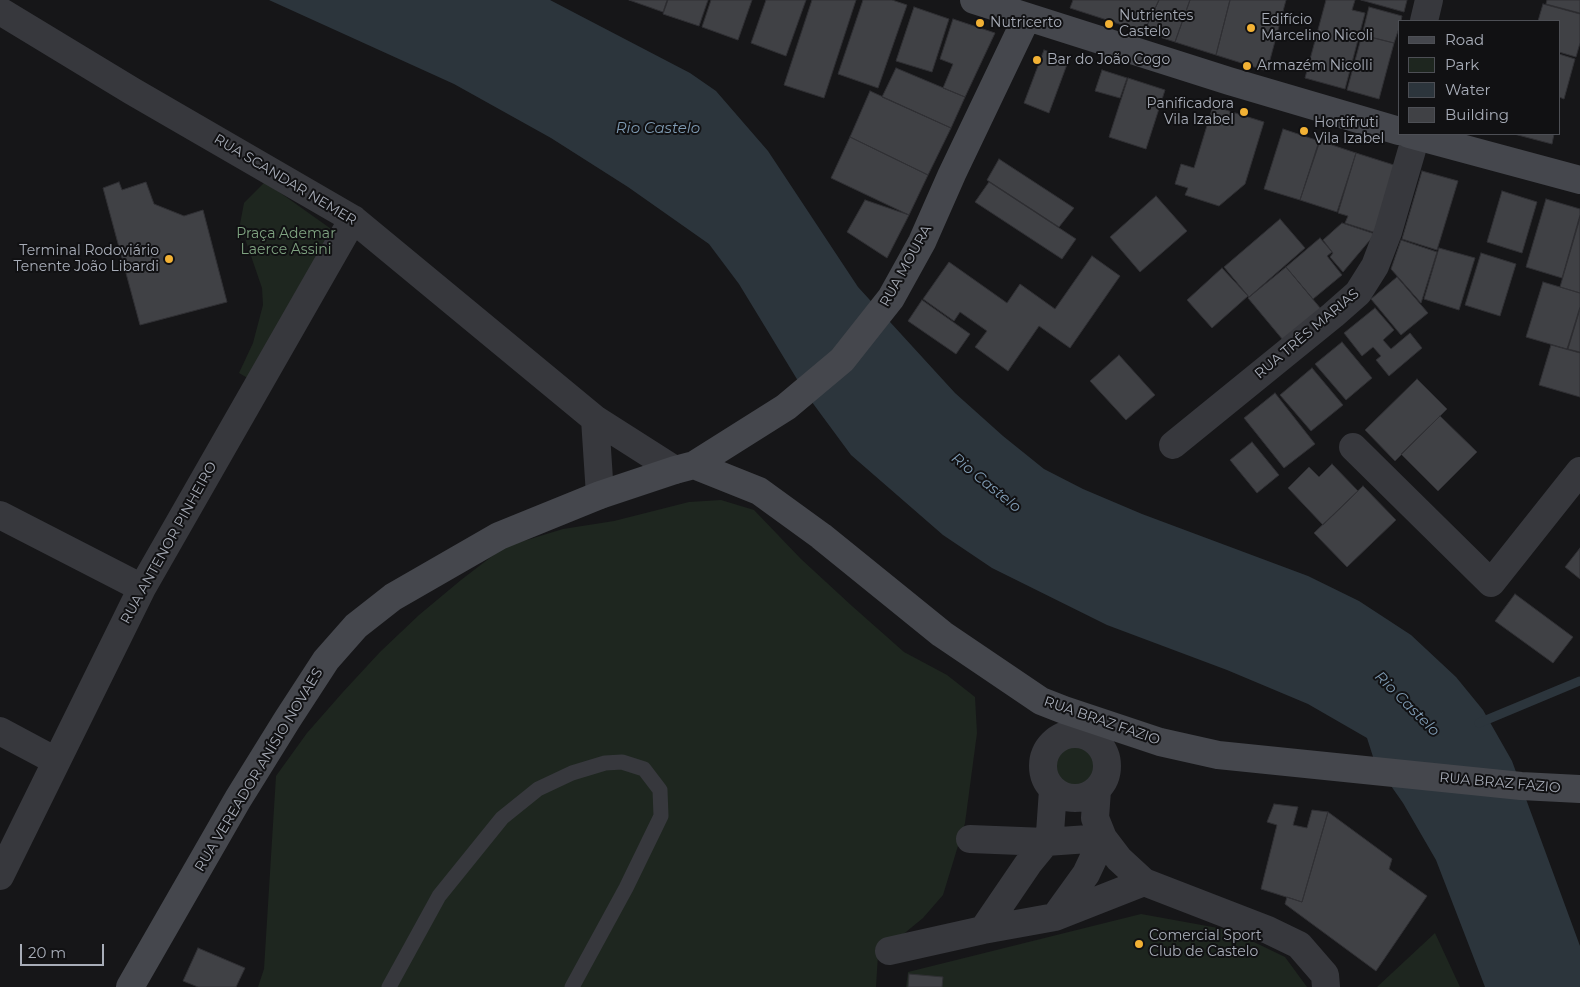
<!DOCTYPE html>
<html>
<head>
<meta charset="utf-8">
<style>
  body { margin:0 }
  #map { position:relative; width:1580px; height:987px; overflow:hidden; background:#161618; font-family:Montserrat,sans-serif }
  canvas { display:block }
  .legend { position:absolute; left:1398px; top:20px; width:162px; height:115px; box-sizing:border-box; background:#111113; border:1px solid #4d4f55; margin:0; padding:6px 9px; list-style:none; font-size:15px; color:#a8adb8 }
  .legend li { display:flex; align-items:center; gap:10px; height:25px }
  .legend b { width:25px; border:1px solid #4d4f55 }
  .scale { position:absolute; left:20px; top:944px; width:84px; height:22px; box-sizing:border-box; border:2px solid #a8adb8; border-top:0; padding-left:6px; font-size:15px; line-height:18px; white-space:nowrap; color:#a8adb8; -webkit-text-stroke:4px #111113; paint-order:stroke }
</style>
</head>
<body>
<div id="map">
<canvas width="1580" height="987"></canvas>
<ul class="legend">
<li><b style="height:6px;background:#45474d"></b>Road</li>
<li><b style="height:14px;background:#1e261f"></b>Park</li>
<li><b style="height:14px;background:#2c353c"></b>Water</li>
<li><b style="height:14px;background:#404145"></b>Building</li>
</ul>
<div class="scale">20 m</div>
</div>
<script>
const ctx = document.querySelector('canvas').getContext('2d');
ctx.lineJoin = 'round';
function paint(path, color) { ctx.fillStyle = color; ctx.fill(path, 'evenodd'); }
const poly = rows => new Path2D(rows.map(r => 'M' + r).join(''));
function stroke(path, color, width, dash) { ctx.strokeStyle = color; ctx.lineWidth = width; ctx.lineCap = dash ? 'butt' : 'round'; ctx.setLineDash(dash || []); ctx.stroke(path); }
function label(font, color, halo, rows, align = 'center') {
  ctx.font = font + ' Montserrat,sans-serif'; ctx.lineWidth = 4; ctx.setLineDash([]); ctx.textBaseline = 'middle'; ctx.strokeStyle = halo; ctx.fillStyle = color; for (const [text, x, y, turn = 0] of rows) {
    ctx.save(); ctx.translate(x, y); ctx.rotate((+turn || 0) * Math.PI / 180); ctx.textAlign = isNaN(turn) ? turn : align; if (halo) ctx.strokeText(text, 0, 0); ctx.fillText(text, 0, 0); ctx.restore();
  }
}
const green = poly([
  [265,182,334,231,251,380,239,373,253,343,263,305,262,288,240,224,244,203],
  [721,500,754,510,801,559,852,606,904,652,947,675,975,697,977,733,965,823,943,895,923,918,878,955,876,987,258,987,264,969,276,776,307,733,343,692,380,652,419,615,461,580,504,547,563,529,614,521,689,502],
  '1056 766a19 19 0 1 1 38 0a19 19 0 1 1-38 0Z',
  [1141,914,1229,930,1285,957,1307,987,906,987,908,972],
  [1435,933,1460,987,1377,987]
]);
const water = poly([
  [269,0,550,0,690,73,716,91,768,151,858,287,955,393,1003,436,1044,469,1083,489,1142,514,1308,576,1359,601,1411,635,1456,677,1483,710,1512,761,1580,946,1580,987,1485,987,1436,860,1403,803,1375,763,1367,738,1308,704,1227,670,1107,625,992,568,943,535,851,455,806,394,739,284,709,244,628,187,551,138,454,84]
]);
const stream = poly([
  [1479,723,1580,681]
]);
const building = poly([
  [629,0,667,0,663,12,629,0],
  [668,0,708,0,699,26,663,14,668,0],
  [711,0,752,0,738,40,702,27,711,0],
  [766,0,806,0,786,56,751,43,766,0],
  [812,0,856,0,824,98,784,85,812,0],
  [863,0,892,0,907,5,878,88,838,74,863,0],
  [1073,0,1159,0,1144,32,1070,8,1073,0],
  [1159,0,1190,0,1175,42,1144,32,1159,0],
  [1190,0,1230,0,1216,55,1175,42,1190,0],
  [1230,0,1286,0,1267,71,1216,55,1230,0],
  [1326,0,1355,0,1352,10,1365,13,1345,89,1305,78,1326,0],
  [1361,0,1407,0,1404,12,1361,0],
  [1547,0,1580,0,1580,13,1546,4,1547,0],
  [1543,4,1580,14,1580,43,1576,57,1559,52,1559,21,1538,21,1543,4],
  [914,7,949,19,932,72,896,61,914,7],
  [1369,7,1402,16,1401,21,1399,21,1399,28,1394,43,1362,35,1369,7],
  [953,19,995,33,965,97,943,88,953,64,940,59,953,19],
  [1362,35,1394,43,1379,99,1347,90,1362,35],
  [1044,50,1069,59,1049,113,1024,103,1044,50],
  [1559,54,1575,59,1564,99,1559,97,1559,54],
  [896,68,965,97,951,128,882,97,896,68],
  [1102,70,1127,78,1120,98,1095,91,1102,70],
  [1128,78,1165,90,1146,149,1109,137,1128,78],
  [870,91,951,128,928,175,850,137,870,91],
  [1213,106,1264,122,1245,184,1219,206,1185,195,1188,188,1175,184,1181,164,1194,168,1213,106],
  [1283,129,1319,141,1300,200,1264,189,1283,129],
  [1514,134,1554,134,1552,144,1514,134],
  [850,137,928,175,909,215,831,178,850,137],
  [1320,141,1356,153,1337,212,1300,200,1320,141],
  [1356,153,1397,166,1376,233,1345,223,1348,216,1338,213,1356,153],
  [999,159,1074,208,1059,227,987,180,999,159],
  [1422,171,1458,181,1437,250,1402,239,1422,171],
  [119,182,122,190,146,182,154,204,184,216,203,210,227,302,140,325,103,188,119,182],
  [989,182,1076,239,1062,259,975,202,989,182],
  [1502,191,1537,202,1522,253,1487,242,1502,191],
  [1156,196,1187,231,1140,272,1110,237,1156,196],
  [1546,199,1580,209,1580,215,1562,278,1526,267,1546,199],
  [865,200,909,215,887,258,847,232,865,200],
  [1580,218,1580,293,1560,287,1580,218],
  [1280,219,1305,248,1249,297,1224,267,1280,219],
  [1342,223,1375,234,1343,272,1330,257,1333,253,1323,240,1342,223],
  [1320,238,1332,252,1327,256,1342,275,1313,299,1286,267,1320,238],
  [1401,240,1437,252,1421,303,1391,269,1401,240],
  [1439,248,1475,258,1459,310,1424,299,1439,248],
  [1481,253,1516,264,1500,316,1465,305,1481,253],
  [1092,256,1120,276,1070,348,1039,326,1008,371,975,347,987,331,960,312,954,321,923,299,949,262,1007,303,1020,284,1055,309,1092,256],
  [1286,267,1321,309,1283,340,1248,298,1286,267],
  [1222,268,1248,296,1212,328,1187,300,1222,268],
  [1397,277,1428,313,1401,335,1371,299,1397,277],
  [1543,282,1580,293,1580,307,1567,349,1526,337,1543,282],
  [922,300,970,334,956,354,908,321,922,300],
  [1375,308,1394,330,1383,340,1391,349,1410,333,1422,348,1389,376,1376,360,1381,356,1373,347,1362,356,1344,333,1375,308],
  [1580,309,1580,352,1568,349,1580,309],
  [1342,342,1372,378,1346,400,1315,364,1342,342],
  [1551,345,1580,353,1580,397,1539,385,1551,345],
  [1119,355,1155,395,1126,420,1090,381,1119,355],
  [1312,368,1343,405,1311,431,1280,395,1312,368],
  [1417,379,1447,409,1395,461,1365,430,1417,379],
  [1275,393,1315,444,1284,468,1244,418,1275,393],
  [1440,416,1477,452,1438,491,1401,454,1440,416],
  [1252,442,1279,475,1257,493,1230,460,1252,442],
  [1332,464,1358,491,1323,525,1288,488,1309,467,1319,477,1332,464],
  [1363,486,1396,520,1347,567,1314,533,1363,486],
  [1580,548,1580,579,1565,567,1580,548],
  [1515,594,1573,637,1553,663,1495,621,1515,594],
  [1274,804,1298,807,1293,825,1307,828,1312,810,1328,812,1302,902,1261,889,1277,825,1267,822,1274,804],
  [1328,812,1392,859,1389,869,1427,896,1376,971,1285,904,1287,897,1302,902,1328,812],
  [198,948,245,968,236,987,198,987,183,981,198,948],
  [909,974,943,977,942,987,908,987,909,974]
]);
const lane = poly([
  [389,987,439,896,502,818,538,789,572,773,605,763,622,762,644,769,660,790,661,816,626,888,572,987]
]);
const street = poly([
  [0,11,132,91,353,219,595,419,675,470],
  [1424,21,1429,0],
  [595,419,600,495],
  [1173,445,1333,315,1358,293,1375,266,1388,232,1416,136],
  [1353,447,1491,583,1580,471],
  [0,515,142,588],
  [0,731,56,761],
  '1043 766a32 32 0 1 1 64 0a32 32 0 1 1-64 0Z',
  [1097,790,1095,818,1103,838,1119,859,1144,882,1268,930,1299,945,1325,975,1326,987],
  [0,876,142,588,353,219],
  [1055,917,1144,882],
  [983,930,1028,864,1046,842,1050,833,1053,790],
  [889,951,983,930,1055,917,1086,874,1103,838,1046,842,970,839]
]);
const secondary = poly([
  [974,0,1229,81,1399,131],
  [1409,134,1580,180],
  [694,465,759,491,821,536,942,634,1041,701,1064,710,1160,742,1218,755,1521,786,1580,789],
  [130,987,238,799,287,720,326,660,356,626,393,597,499,536,600,495,675,470,694,465,786,407,842,360,891,298,922,242,952,174,1027,17]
]);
const markers = [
  [980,23,5,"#f2b134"],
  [1109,24,5,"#f2b134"],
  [1251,28,5,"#f2b134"],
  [1037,60,5,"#f2b134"],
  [1247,66,5,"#f2b134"],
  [1244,112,5,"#f2b134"],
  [1304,131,5,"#f2b134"],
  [169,259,5,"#f2b134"],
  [1139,944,5,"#f2b134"]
];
const poiNames = [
  ["Nutrientes",1119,16],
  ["Castelo",1119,32],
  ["Edifício",1261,20],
  ["Marcelino Nicoli",1261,36],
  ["Nutricerto",990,23],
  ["Bar do João Cogo",1047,60],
  ["Armazém Nicolli",1257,66],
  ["Panificadora",1234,104,"right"],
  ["Vila Izabel",1234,120,"right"],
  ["Hortifruti",1314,123],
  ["Vila Izabel",1314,139],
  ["Terminal Rodoviário",159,251,"right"],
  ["Tenente João Libardi",159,267,"right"],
  ["Comercial Sport",1149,936],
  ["Club de Castelo",1149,952]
];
const streetNames = [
  ["RUA SCANDAR NEMER",285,180,31],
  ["RUA MOURA",906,266,-61],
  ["RUA TRÊS MARIAS",1307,334,-40],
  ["RUA ANTENOR PINHEIRO",169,543,-61],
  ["RUA BRAZ FAZIO",1102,721,19],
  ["RUA VEREADOR ANÍSIO NOVAES",259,770,-59],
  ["RUA BRAZ FAZIO",1500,783,5]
];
const parkNames = [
  ["Praça Ademar",286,234],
  ["Laerce Assini",286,250]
];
const waterNames = [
  ["Rio Castelo",658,129],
  ["Rio Castelo",986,483,39],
  ["Rio Castelo",1407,704,45]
];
paint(green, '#1e261f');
paint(water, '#2c353c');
stroke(stream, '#2c353c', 9);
paint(building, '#404145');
stroke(building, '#303034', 1);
stroke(lane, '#37383d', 15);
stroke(street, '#37383d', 28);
stroke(secondary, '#45474d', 28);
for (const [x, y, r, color] of markers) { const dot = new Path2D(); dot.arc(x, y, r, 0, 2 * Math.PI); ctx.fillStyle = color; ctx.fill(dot); stroke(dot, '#111113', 2); }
label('14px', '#a8adb8', '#111113', poiNames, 'left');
label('14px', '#a8adb8', '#111113', streetNames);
label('14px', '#7fa381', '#111113', parkNames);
label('italic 15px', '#7f9bb3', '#111113', waterNames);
</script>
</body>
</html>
